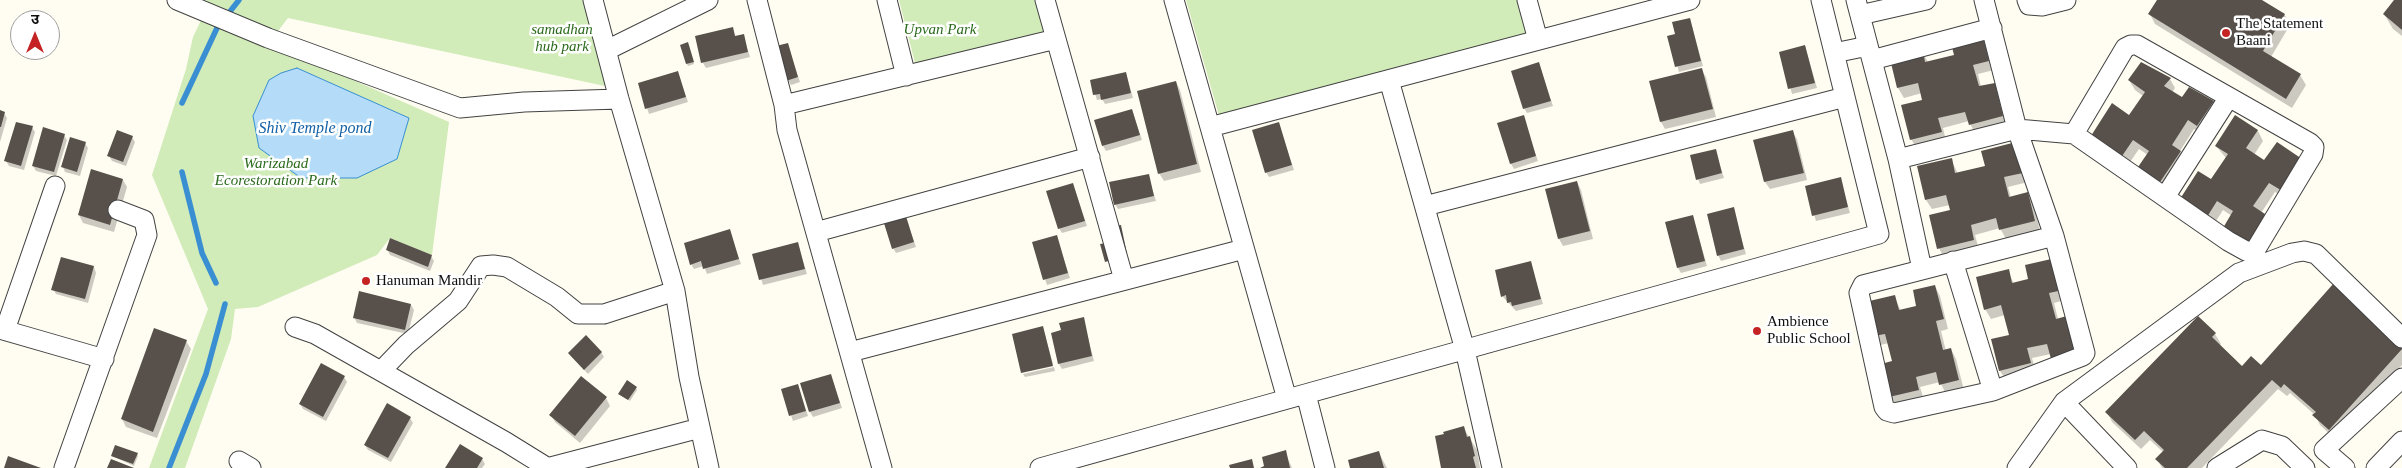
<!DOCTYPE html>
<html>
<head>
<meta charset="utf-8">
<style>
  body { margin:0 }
  #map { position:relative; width:2402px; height:468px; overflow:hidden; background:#fffdf1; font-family:Georgia,"Noto Sans Devanagari",serif }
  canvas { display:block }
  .north { position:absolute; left:10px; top:10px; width:50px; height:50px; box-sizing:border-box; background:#fff; border:1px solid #9f9f9f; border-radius:50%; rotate:0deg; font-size:14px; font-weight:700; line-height:20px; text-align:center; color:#0f0f0f }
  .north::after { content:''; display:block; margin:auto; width:18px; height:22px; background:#c52224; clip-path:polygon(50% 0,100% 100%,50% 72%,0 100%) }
</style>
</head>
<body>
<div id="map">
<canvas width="2402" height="468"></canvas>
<div class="north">उ</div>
</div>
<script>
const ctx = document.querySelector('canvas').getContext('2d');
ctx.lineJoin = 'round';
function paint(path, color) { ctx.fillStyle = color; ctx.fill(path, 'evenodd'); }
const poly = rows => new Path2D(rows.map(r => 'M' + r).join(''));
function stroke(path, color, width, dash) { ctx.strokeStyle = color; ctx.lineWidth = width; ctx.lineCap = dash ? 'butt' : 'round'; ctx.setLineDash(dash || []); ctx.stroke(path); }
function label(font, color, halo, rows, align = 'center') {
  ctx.font = font + ' Georgia,serif'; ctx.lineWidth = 5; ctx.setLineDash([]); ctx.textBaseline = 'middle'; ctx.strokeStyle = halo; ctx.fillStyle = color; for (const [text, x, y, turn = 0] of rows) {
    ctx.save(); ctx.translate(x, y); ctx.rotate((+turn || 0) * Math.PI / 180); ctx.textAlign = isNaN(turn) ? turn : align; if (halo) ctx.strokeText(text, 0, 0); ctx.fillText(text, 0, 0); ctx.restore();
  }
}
const green = poly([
  [203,0,592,0,614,88,288,18,275,35,209,17,449,122,432,255,390,238,377,255,258,307,235,309,231,339,185,468,149,468,208,309,152,175,186,69,193,37,204,14,207,1],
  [899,0,1037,0,1047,34,916,67],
  [1186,0,1519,0,1529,36,1220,119]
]);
const water = poly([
  [297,68,409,118,397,159,357,178,301,178,259,148,253,116,269,80,281,73,297,68]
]);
const shadow = poly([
  [2159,0,2260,0,2285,15,2290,25,2271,57,2300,75,2306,85,2292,108,2155,24,2150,14],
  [2396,0,2402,0,2402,36,2393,29,2384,14],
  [1690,19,1703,66,1679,72,1669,36,1676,35],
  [732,29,736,37,743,35,750,57,706,68,703,63],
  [1982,37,1988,47,1994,70,1978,74,1981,87,1994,84,2000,94,2008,126,1975,134,1969,121,1943,128,1946,141,1917,149,1911,139,1924,101,1922,93,1904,98,1898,88,1891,60,1922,52,1928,62,1956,56],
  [787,44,800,82,791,85,788,80],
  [689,46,694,64,688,66,687,64],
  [1805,46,1817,88,1792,94,1781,53],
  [1539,64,1553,106,1527,113,1524,108],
  [1701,69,1706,77,1716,117,1665,129,1661,122,1651,82],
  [678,73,688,102,649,114,639,84],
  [1126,73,1133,98,1105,104,1102,99,1097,100,1091,81],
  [2170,79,2175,88,2172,93,2182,99,2213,102,2218,112,2203,135,2194,129,2180,151,2185,161,2164,193,2148,155,2139,149,2126,168,2096,149,2130,116,2143,96,2135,90,2129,80],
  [1176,82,1180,90,1201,172,1164,181,1159,173],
  [1132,110,1142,140,1106,151,1103,146],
  [0,112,4,113,7,118,0,142],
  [1523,117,1538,161,1514,169,1511,164],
  [2236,117,2258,131,2263,141,2254,155,2265,162,2290,201,2275,192,2261,213,2232,216,2223,210,2213,226,2187,209,2211,181,2226,158,2216,146],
  [1278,123,1294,170,1269,177,1266,172],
  [32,127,35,132,24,170,9,166,6,161],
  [1792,131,1797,139,1807,180,1770,189,1765,182,1755,141],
  [64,135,67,140,56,176,36,171,33,166],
  [132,137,135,142,126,166,112,161,109,156],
  [85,143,88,148,80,176,65,172,63,167],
  [2015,143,2028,182,2008,187,2011,198,2028,194,2033,203,2040,231,2006,239,2000,228,1975,235,1979,250,1944,258,1939,248,1951,211,1950,205,1932,209,1926,200,1951,159,1958,174,1986,166],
  [1715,150,1724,178,1700,184,1698,179],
  [1148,175,1156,201,1118,209,1115,204],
  [1840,178,1850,213,1816,221,1806,187],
  [123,180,127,187,114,232,83,223,79,215],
  [1577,182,1581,190,1593,239,1563,246,1559,239],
  [1073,184,1087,226,1062,233,1059,228],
  [1733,209,1746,254,1721,261,1718,255],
  [905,215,916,247,896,253,893,248],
  [1693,216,1707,266,1681,273,1678,268],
  [729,231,741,264,707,274,704,266,694,269,691,264],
  [1056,236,1070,278,1047,285,1033,243],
  [798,244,807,274,763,285,754,255],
  [387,249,431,256,434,261,430,271,390,255],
  [1530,262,1543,304,1516,311,1502,296],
  [2026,266,2072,298,2054,303,2058,319,2051,354,2032,358,2036,373,2006,380,2000,371,2010,336,2005,315,1991,319,1985,309,2008,271,2014,284,2030,280],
  [94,267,96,273,88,303,56,294,53,289],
  [1935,286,1940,296,1948,329,1941,331,1946,351,1951,349,1956,359,1964,390,1946,394,1940,382,1920,387,1924,400,1896,407,1890,397,1894,362,1889,343,1880,345,1875,336,1894,296,1901,311,1918,307],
  [411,305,414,310,408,334,357,323,354,317],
  [1083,318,1094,361,1062,369,1059,364,1063,331],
  [2198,318,2215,334,2221,344,2219,346,2242,367,2261,366,2402,345,2402,365,2335,439,2320,425,2315,415,2290,393,2287,396,2278,389,2202,468,2162,468,2157,459,2163,452,2150,440,2141,449,2112,422,2107,412],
  [1043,328,1053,364,1022,371],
  [186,341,191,349,157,438,126,427,122,419],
  [601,352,604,357,588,374,569,354],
  [1054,367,1055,371,1025,377,1023,374],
  [831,376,842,408,813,417,810,412],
  [344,377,347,382,326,421,303,409,300,404],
  [581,378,606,398,610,406,580,443,555,422,551,415],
  [798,385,808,416,793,421,782,390],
  [636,388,637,390,630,401,620,394],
  [410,418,413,423,391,462,368,450,365,445],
  [1463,427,1477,450,1480,468,1443,468],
  [1285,452,1292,468,1263,468],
  [1379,453,1387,468,1352,468],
  [137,454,138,456,134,466,112,456],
  [482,459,485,464,482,468,447,468]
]);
const stream = poly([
  [182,103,217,28,239,0],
  [182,172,202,253,216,283],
  [169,468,206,374,225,304]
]);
const building = poly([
  [2157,0,2262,0,2285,14,2263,51,2301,74,2286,99,2148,14],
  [2394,0,2402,0,2402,30,2383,14],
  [1690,18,1701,61,1675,67,1667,36,1675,34,1672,22],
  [733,27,735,36,744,34,748,52,701,63,695,36],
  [1983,36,1989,61,1973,65,1979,86,1995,83,2003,116,1969,125,1965,112,1938,118,1942,132,1910,140,1901,105,1922,100,1918,83,1897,88,1890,59,1923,50,1925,62,1954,55,1951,43],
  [688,42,694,62,686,64,680,45],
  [788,43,798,77,786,81,776,46],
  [1805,45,1815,83,1788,89,1779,52],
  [1539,62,1551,101,1523,109,1511,71],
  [2141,62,2171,78,2164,86,2182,97,2189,87,2214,101,2197,126,2188,120,2172,145,2181,151,2158,185,2136,170,2149,151,2133,140,2120,159,2089,139,2112,103,2129,115,2145,92,2128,80],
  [1702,68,1713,109,1660,122,1649,81],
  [678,71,686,97,645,109,638,83],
  [1126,72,1131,93,1101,100,1100,94,1093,95,1090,80],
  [1176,81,1197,164,1158,174,1137,91],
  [1132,109,1140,135,1102,146,1094,120],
  [0,110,5,112,1,127,0,127],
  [1524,115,1536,156,1510,164,1497,123],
  [2235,115,2258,130,2246,148,2264,160,2277,142,2305,161,2284,192,2269,183,2253,206,2268,216,2249,245,2223,228,2233,211,2217,201,2207,217,2180,199,2198,171,2211,179,2228,154,2215,146],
  [16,122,33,126,21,166,4,161],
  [1279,122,1292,165,1265,173,1252,130],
  [43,127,65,134,54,172,32,166],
  [117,130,133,136,123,162,107,156],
  [1793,130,1804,173,1764,182,1753,140],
  [70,137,86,142,77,172,61,167],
  [2016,142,2023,173,2004,177,2009,197,2028,192,2035,221,1999,230,1996,218,1971,225,1974,240,1937,249,1929,215,1950,210,1946,195,1925,200,1917,166,1952,158,1955,173,1985,166,1981,151],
  [1716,149,1722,173,1696,180,1690,155],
  [91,169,123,179,110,225,78,215],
  [1149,174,1154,196,1114,205,1109,182],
  [1841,177,1848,207,1812,216,1805,186],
  [1577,181,1590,231,1558,239,1545,189],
  [1073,183,1085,221,1058,229,1046,191],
  [1734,207,1744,249,1717,256,1707,214],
  [905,213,914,242,892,249,883,220],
  [1693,215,1705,261,1677,268,1665,222],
  [1121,225,1127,254,1121,256,1115,226],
  [730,229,739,259,703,269,701,261,690,265,684,243],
  [1057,235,1068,273,1043,280,1032,242],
  [390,238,432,255,428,267,386,250],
  [798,242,805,269,759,280,752,254],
  [1107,243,1112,260,1105,262,1100,244],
  [61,257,94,266,85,299,51,290],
  [2060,257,2068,289,2049,293,2056,319,2074,314,2083,350,2051,359,2047,344,2027,348,2031,363,1999,371,1991,339,2009,335,2001,305,1984,310,1976,277,2009,269,2012,283,2028,279,2025,265],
  [1531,261,1541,299,1512,306,1511,302,1507,303,1506,295,1501,297,1495,270],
  [2334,283,2402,343,2402,349,2329,430,2312,415,2316,412,2284,384,2281,388,2272,380,2187,468,2165,468,2155,459,2164,450,2144,431,2135,440,2105,412,2198,316,2216,333,2212,337,2242,366,2251,356,2261,365],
  [1935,285,1944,319,1936,321,1943,350,1951,348,1959,380,1939,385,1936,372,1916,377,1919,390,1889,397,1881,364,1892,361,1885,334,1874,336,1865,302,1895,295,1899,310,1916,306,1913,290],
  [359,291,411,304,405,330,353,318],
  [1084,317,1092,356,1058,364,1051,333,1061,330,1059,323],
  [1043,326,1053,366,1021,373,1012,334],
  [154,328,187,340,153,432,121,419],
  [586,335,602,352,584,370,568,353],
  [321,363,345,376,323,417,299,404],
  [831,374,840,403,809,412,800,383],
  [581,376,607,397,575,436,549,415],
  [627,380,637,387,628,400,618,394],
  [798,384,806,411,789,416,781,389],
  [387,403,411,417,388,458,364,445],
  [1464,426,1467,437,1470,436,1475,456,1473,457,1476,468,1441,468,1435,436,1444,434,1443,432],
  [460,444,483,458,477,468,445,468],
  [115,445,138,453,133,464,111,456],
  [1286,450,1290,468,1260,468,1264,466,1262,457],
  [1379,451,1384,468,1350,468,1348,460],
  [8,456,41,468,4,468],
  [111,459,134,468,107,468],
  [1252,459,1254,468,1230,468,1229,465]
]);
const minor = poly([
  [177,0,268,38,460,108,524,102,619,99],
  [593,0,619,99,675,291,689,377,709,468],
  [757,0,784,105,787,130,882,468],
  [887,0,906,76],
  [1045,0,1124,280],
  [1174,0,1287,399],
  [1527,0,1538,40],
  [1856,0,1898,159,2017,129,2074,134,2228,241,2246,251,2252,251,2256,249,2313,154,2314,147,2310,143,2137,45,2131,45,2125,48,2074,134],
  [1984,0,2017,129,2054,236,2085,353,2083,356,1993,391,1894,413,1887,411,1884,407,1859,293,1863,285,2054,236],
  [2027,0,2029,5,2042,6,2066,0],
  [1860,15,1926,0],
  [607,50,708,0],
  [1834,53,1868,46],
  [1872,60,1992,28],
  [1389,80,1465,350,1492,468],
  [784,105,1056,39],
  [1210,127,1690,0],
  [1898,159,1922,269],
  [2165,197,2229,97],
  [1425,206,1845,97],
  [816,232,1090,157],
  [1953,261,1993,391],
  [295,327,315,334,506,442,548,468],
  [0,329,104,359],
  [5,330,55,186],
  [850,352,1244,249],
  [381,371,406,345,458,301,481,266,493,265,507,267,557,297,578,314,604,314,675,291],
  [1306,394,1325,468],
  [2064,402,2127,468],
  [239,461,251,468],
  [64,468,147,235,144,220,118,210],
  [547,468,700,428],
  [1040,468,1879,234,1821,0],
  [2017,468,2064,402,2239,273,2292,253,2304,251,2316,254,2402,338],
  [2217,468,2262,440,2282,446,2305,468],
  [2345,468,2324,450,2402,378],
  [2376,468,2402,441]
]);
const markers = [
  [2226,33,5,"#c52224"],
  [366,281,5,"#c52224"],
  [1757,331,5,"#c52224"]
];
const poiNames = [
  ["The Statement",2236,24],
  ["Baani",2236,41],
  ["Hanuman Mandir",376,281],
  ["Ambience",1767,322],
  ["Public School",1767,339]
];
const parkNames = [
  ["samadhan",562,30],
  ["hub park",562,47],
  ["Upvan Park",940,30],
  ["Warizabad",276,164],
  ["Ecorestoration Park",276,181]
];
const waterNames = [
  ["Shiv Temple pond",315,129]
];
paint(green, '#d1ebb9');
paint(water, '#b4dcf8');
stroke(water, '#398fd2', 1);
paint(shadow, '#0003');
stroke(stream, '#398fd2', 5.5);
paint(building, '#58514b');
stroke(minor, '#424242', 21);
stroke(minor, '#fff', 19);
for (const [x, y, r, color] of markers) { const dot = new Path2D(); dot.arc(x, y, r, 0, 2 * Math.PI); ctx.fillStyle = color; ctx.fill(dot); stroke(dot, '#fff', 2); }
label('15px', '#0f0f0f', '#fff', poiNames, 'left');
label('italic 15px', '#2a6a1c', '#fff', parkNames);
label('italic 16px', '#1361a6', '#fff', waterNames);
</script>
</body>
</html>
